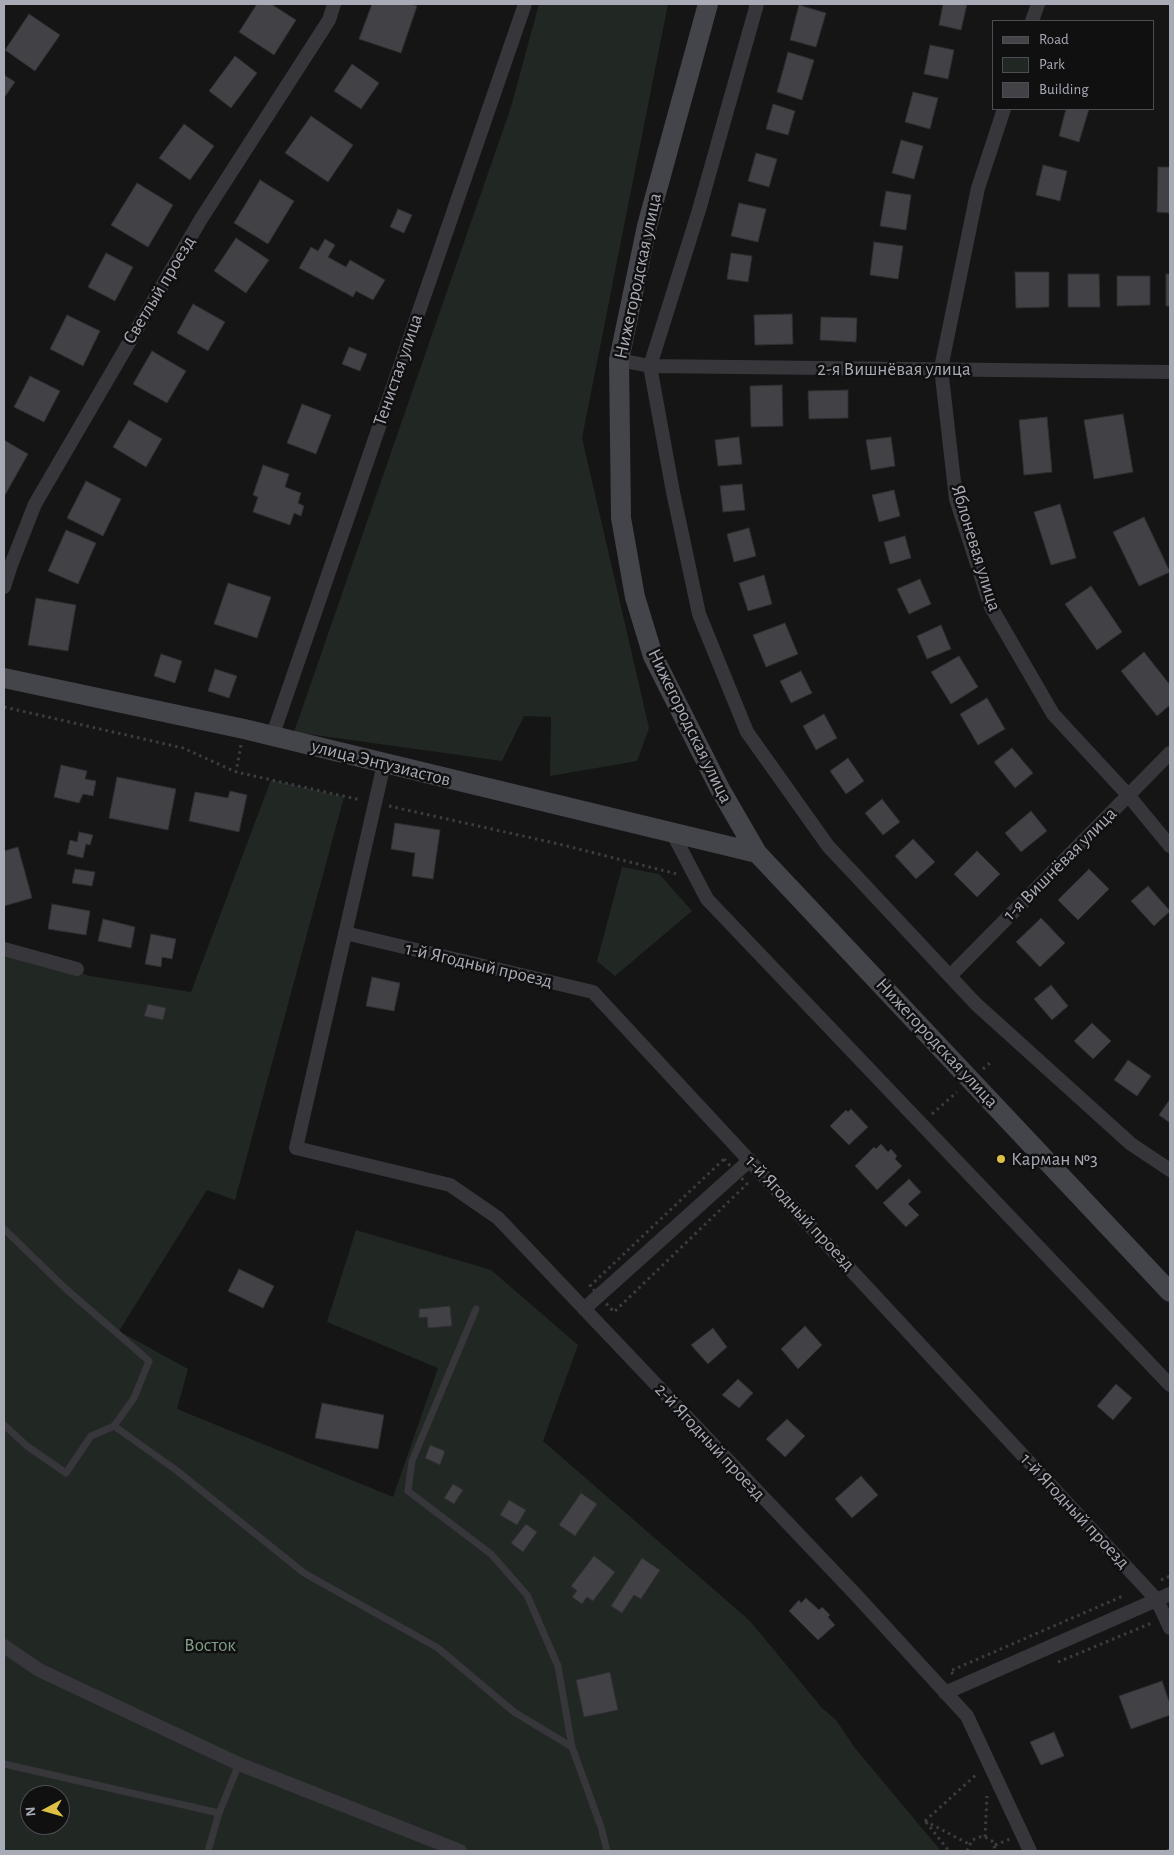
<!DOCTYPE html>
<html>
<head>
<meta charset="utf-8">
<style>
  body { margin:0 }
  #map { position:relative; width:1174px; height:1855px; overflow:hidden; background:#151516; font-family:"Alegreya Sans",sans-serif }
  canvas { display:block }
  .frame { position:absolute; inset:0; border:5px solid #a8aab5; pointer-events:none }
  .legend { position:absolute; left:992px; top:20px; width:162px; height:90px; box-sizing:border-box; background:#101011; border:1px solid #4d4e53; margin:0; padding:6px 9px; list-style:none; font-size:15px; color:#a8aab5 }
  .legend li { display:flex; align-items:center; gap:10px; height:25px }
  .legend b { width:25px; border:1px solid #4d4e53 }
  .north { position:absolute; left:20px; top:1785px; width:50px; height:50px; box-sizing:border-box; background:#101011; border:1px solid #4d4e53; border-radius:50%; rotate:264deg; font-size:14px; font-weight:700; line-height:20px; text-align:center; color:#a8aab5 }
  .north::after { content:''; display:block; margin:auto; width:18px; height:22px; background:#dcc146; clip-path:polygon(50% 0,100% 100%,50% 72%,0 100%) }
</style>
</head>
<body>
<div id="map">
<canvas width="1174" height="1855"></canvas>
<div class="frame"></div>
<ul class="legend">
<li><b style="height:6px;background:#44454a"></b>Road</li>
<li><b style="height:14px;background:#212823"></b>Park</li>
<li><b style="height:14px;background:#424246"></b>Building</li>
</ul>
<div class="north">N</div>
</div>
<script>
const ctx = document.querySelector('canvas').getContext('2d');
ctx.lineJoin = 'round';
function paint(path, color) { ctx.fillStyle = color; ctx.fill(path, 'evenodd'); }
const poly = rows => new Path2D(rows.map(r => 'M' + r).join(''));
function stroke(path, color, width, dash) { ctx.strokeStyle = color; ctx.lineWidth = width; ctx.lineCap = dash ? 'butt' : 'round'; ctx.setLineDash(dash || []); ctx.stroke(path); }
function label(font, color, halo, rows, align = 'center') {
  ctx.font = font + ' "Alegreya Sans",sans-serif'; ctx.lineWidth = 5; ctx.setLineDash([]); ctx.textBaseline = 'middle'; ctx.strokeStyle = halo; ctx.fillStyle = color; for (const [text, x, y, turn = 0] of rows) {
    ctx.save(); ctx.translate(x, y); ctx.rotate((+turn || 0) * Math.PI / 180); ctx.textAlign = isNaN(turn) ? turn : align; if (halo) ctx.strokeText(text, 0, 0); ctx.fillText(text, 0, 0); ctx.restore();
  }
}
const green = poly([
  [539,4,668,4,582,438,649,728,637,761,550,776,551,717,524,716,502,761,294,732,511,107],
  [271,780,344,797,235,1200,207,1190,119,1331,188,1369,177,1409,393,1497,438,1368,327,1322,356,1230,491,1270,578,1345,543,1441,749,1620,822,1708,836,1720,855,1748,941,1851,4,1851,4,944,90,976,191,992],
  [30,1795,60,1795,60,1825,30,1825],
  [622,867,659,874,692,911,615,976,597,961]
]);
const building = poly([
  [257,4,271,4,296,20,274,55,239,32,257,4],
  [372,4,410,4,417,6,401,53,359,39,372,4],
  [943,4,967,4,961,30,939,25,943,4],
  [799,5,826,13,816,47,790,40,799,5],
  [29,14,60,35,35,71,5,50,29,14],
  [930,45,954,50,948,79,924,74,930,45],
  [788,52,814,60,802,100,777,92,788,52],
  [235,56,257,73,231,108,209,91,235,56],
  [352,64,379,83,361,109,334,91,352,64],
  [4,75,15,82,4,98,4,75],
  [913,92,938,98,930,129,905,122,913,92],
  [773,104,795,111,788,135,766,129,773,104],
  [1066,109,1089,109,1079,142,1059,136,1066,109],
  [311,116,353,145,328,182,285,153,311,116],
  [184,124,214,146,190,180,159,158,184,124],
  [901,140,923,146,914,179,892,173,901,140],
  [756,153,777,159,769,187,748,181,756,153],
  [1043,165,1067,171,1060,201,1036,195,1043,165],
  [1158,167,1170,167,1170,213,1157,212,1158,167],
  [260,180,294,201,268,244,234,223,260,180],
  [137,183,173,205,148,247,111,225,137,183],
  [886,191,911,195,906,230,880,226,886,191],
  [739,203,766,209,758,242,731,236,739,203],
  [398,209,412,215,404,233,390,227,398,209],
  [236,238,269,260,246,293,214,271,236,238],
  [325,239,335,245,328,257,346,267,350,260,385,280,373,300,356,291,353,297,299,268,311,247,318,251,325,239],
  [874,242,903,246,898,279,870,275,874,242],
  [106,253,133,267,115,301,88,287,106,253],
  [731,253,752,256,748,282,727,279,731,253],
  [1015,272,1049,272,1049,307,1016,308,1015,272],
  [1068,274,1099,274,1100,307,1068,307,1068,274],
  [1166,274,1170,274,1170,306,1166,306,1166,274],
  [1117,276,1150,276,1150,305,1117,306,1117,276],
  [193,304,225,322,208,351,177,333,193,304],
  [792,314,793,344,755,345,754,315,792,314],
  [67,315,100,331,83,366,50,349,67,315],
  [821,317,857,318,856,342,820,340,821,317],
  [349,347,367,354,360,371,342,364,349,347],
  [152,351,186,371,167,403,133,384,152,351],
  [30,376,60,391,44,422,14,407,30,376],
  [782,385,783,426,751,427,750,386,782,385],
  [848,390,848,418,809,419,808,391,848,390],
  [302,404,331,415,316,454,287,443,302,404],
  [1123,414,1133,472,1094,479,1084,420,1123,414],
  [1047,417,1052,472,1024,475,1019,420,1047,417],
  [129,420,162,439,146,467,113,447,129,420],
  [739,437,742,464,718,466,715,440,739,437],
  [891,437,895,466,871,470,866,440,891,437],
  [4,440,28,454,5,495,4,494,4,440],
  [263,465,289,474,285,487,301,493,298,503,304,506,301,516,294,513,290,525,253,512,258,497,253,495,263,465],
  [86,481,121,499,103,536,67,518,86,481],
  [742,484,745,510,723,512,720,486,742,484],
  [894,490,900,516,879,522,872,495,894,490],
  [1060,504,1076,558,1051,565,1034,512,1060,504],
  [1144,517,1170,572,1139,586,1113,532,1144,517],
  [749,528,756,556,734,562,727,534,749,528],
  [66,530,96,543,78,584,48,571,66,530],
  [905,536,911,558,890,564,884,542,905,536],
  [764,575,772,604,748,611,739,583,764,575],
  [920,579,931,604,909,614,897,589,920,579],
  [228,583,271,597,257,638,214,624,228,583],
  [1091,586,1122,632,1097,650,1065,604,1091,586],
  [36,598,76,605,68,651,28,645,36,598],
  [785,623,798,654,766,667,753,635,785,623],
  [941,625,951,649,927,659,917,636,941,625],
  [1144,652,1170,685,1170,705,1157,716,1121,671,1144,652],
  [161,654,182,661,175,683,154,676,161,654],
  [959,656,978,687,951,704,931,672,959,656],
  [215,669,237,676,229,698,208,691,215,669],
  [801,671,812,693,791,703,780,681,801,671],
  [987,698,1005,729,978,745,960,714,987,698],
  [824,714,837,738,816,750,803,726,824,714],
  [1012,748,1033,773,1015,788,994,762,1012,748],
  [848,758,864,781,846,794,830,771,848,758],
  [61,765,87,771,85,779,96,781,93,796,83,794,79,803,54,797,61,765],
  [117,777,176,789,168,830,109,818,117,777],
  [230,791,247,795,239,832,189,821,195,792,228,798,230,791],
  [882,799,900,822,883,835,865,813,882,799],
  [1031,811,1047,831,1021,852,1005,833,1031,811],
  [395,823,440,830,433,879,412,876,415,853,391,849,395,823],
  [79,832,93,835,90,845,86,844,83,858,67,854,70,840,77,842,79,832],
  [913,839,935,862,916,879,895,856,913,839],
  [18,847,32,898,4,906,4,851,18,847],
  [977,851,1000,874,977,897,954,874,977,851],
  [75,869,95,872,92,886,72,883,75,869],
  [1089,869,1109,889,1078,920,1058,900,1089,869],
  [1148,886,1170,911,1154,926,1131,901,1148,886],
  [52,904,90,911,86,935,48,929,52,904],
  [1041,918,1065,943,1040,967,1016,942,1041,918],
  [103,919,135,927,131,948,98,941,103,919],
  [151,934,176,939,172,959,162,957,161,967,145,964,151,934],
  [372,977,400,983,394,1011,366,1006,372,977],
  [1051,985,1068,1006,1052,1020,1034,999,1051,985],
  [148,1004,166,1008,163,1020,144,1016,148,1004],
  [1092,1023,1111,1041,1093,1059,1074,1041,1092,1023],
  [1128,1060,1151,1076,1137,1096,1114,1080,1128,1060],
  [1170,1099,1170,1123,1159,1115,1170,1099],
  [851,1109,868,1127,849,1145,830,1126,846,1110,848,1112,851,1109],
  [881,1144,888,1152,891,1149,897,1156,895,1159,902,1166,877,1190,855,1166,874,1147,876,1149,881,1144],
  [909,1179,921,1192,908,1204,919,1215,906,1227,883,1203,909,1179],
  [239,1269,274,1286,263,1308,228,1291,239,1269],
  [450,1306,452,1326,428,1328,427,1317,419,1318,419,1309,450,1306],
  [805,1326,822,1345,798,1369,781,1349,805,1326],
  [713,1328,727,1347,708,1364,691,1345,713,1328],
  [738,1379,753,1393,739,1408,722,1395,738,1379],
  [1116,1384,1132,1398,1113,1420,1097,1406,1116,1384],
  [322,1403,384,1415,378,1449,315,1438,322,1403],
  [787,1419,805,1436,785,1457,766,1439,787,1419],
  [430,1445,445,1451,440,1465,425,1458,430,1445],
  [861,1476,878,1495,852,1518,835,1499,861,1476],
  [453,1484,463,1490,454,1504,444,1498,453,1484],
  [581,1493,597,1504,575,1536,559,1525,581,1493],
  [509,1500,526,1510,517,1525,500,1515,509,1500],
  [526,1524,537,1532,523,1552,511,1543,526,1524],
  [594,1556,615,1572,593,1601,587,1597,582,1604,572,1597,577,1591,571,1586,594,1556],
  [642,1558,660,1570,641,1599,634,1595,622,1613,611,1606,642,1558],
  [806,1598,819,1610,822,1607,830,1615,828,1617,835,1625,818,1640,789,1611,799,1600,801,1603,806,1598],
  [610,1672,618,1710,584,1717,576,1680,610,1672],
  [1162,1681,1170,1704,1170,1715,1131,1729,1119,1696,1162,1681],
  [1054,1732,1064,1756,1041,1765,1030,1742,1054,1732]
]);
const path = poly([
  [4,707,183,748,236,772],
  [241,745,236,772,361,800],
  [389,806,563,845,677,874],
  [983,1069,991,1062],
  [932,1114,957,1092],
  [724,1159,747,1184,614,1312,590,1286,724,1159],
  [1161,1580,1170,1576],
  [1058,1662,1154,1622],
  [953,1674,950,1671,1123,1596],
  [925,1821,978,1773],
  [925,1821,969,1844],
  [926,1822,949,1851],
  [985,1837,987,1796],
  [995,1845,1010,1839],
  [967,1851,972,1840,980,1837,985,1837,992,1841,996,1851],
  [1167,1851,1170,1850]
]);
const lane = poly([
  [4,1229,66,1289,149,1361,134,1398,114,1426,176,1470,304,1573,438,1648,514,1712,572,1747],
  [476,1309,412,1461,408,1491,491,1554,527,1595,558,1666,572,1747,601,1827,607,1851],
  [4,1425,27,1446,66,1473,91,1436,114,1426],
  [4,1764,219,1813],
  [208,1851,219,1813,239,1764]
]);
const street = poly([
  [757,4,699,210,650,366,673,492,699,614,747,732,828,846,976,1004,1131,1144,1170,1170],
  [1032,21,1038,4],
  [1004,109,978,188,941,368,956,499,991,607,1053,714,1128,795,1170,846],
  [619,360,650,366,1170,372],
  [4,587,11,565,35,504,201,219,329,20,334,4],
  [272,737,525,4],
  [384,764,296,1148,450,1185,498,1218,857,1596,967,1716,1030,1851],
  [673,834,707,899,1170,1385],
  [345,933,593,992,1157,1600,1170,1628],
  [4,949,77,969],
  [950,976,1170,753],
  [584,1309,750,1160],
  [4,1646,39,1670,239,1764,460,1851],
  [945,1693,1170,1594]
]);
const secondary = poly([
  [708,4,647,226,619,360,621,518,635,597,653,656,720,789,757,853,1170,1292],
  [4,678,244,729,757,853]
]);
const markers = [
  [1001,1159,5,"#dcc146"]
];
const streetNames = [
  ["Нижегородская улица",638,276,-78],
  ["Светлый проезд",159,290,-59],
  ["2-я Вишнёвая улица",894,369],
  ["Тенистая улица",398,370,-71],
  ["Яблоневая улица",976,548,73],
  ["Нижегородская улица",690,726,64],
  ["улица Энтузиастов",381,763,14],
  ["1-я Вишнёвая улица",1060,864,-45],
  ["1-й Ягодный проезд",479,965,13],
  ["Нижегородская улица",937,1043,47],
  ["1-й Ягодный проезд",800,1213,47],
  ["2-й Ягодный проезд",710,1442,47],
  ["1-й Ягодный проезд",1075,1511,47]
];
const poiNames = [
  ["Карман №3",1011,1159]
];
const parkNames = [
  ["Восток",210,1645]
];
paint(green, '#212823');
paint(building, '#424246');
stroke(building, '#2f2f32', 1);
stroke(path, '#3c3d41', 3, [2.5, 4]);
stroke(lane, '#36363b', 7);
stroke(street, '#36363b', 14);
stroke(secondary, '#44454a', 20);
for (const [x, y, r, color] of markers) { const dot = new Path2D(); dot.arc(x, y, r, 0, 2 * Math.PI); ctx.fillStyle = color; ctx.fill(dot); stroke(dot, '#101011', 2); }
label('19px', '#a8aab5', '#101011', streetNames);
label('19px', '#a8aab5', '#101011', poiNames, 'left');
label('19px', '#819e87', '#101011', parkNames);
</script>
</body>
</html>
